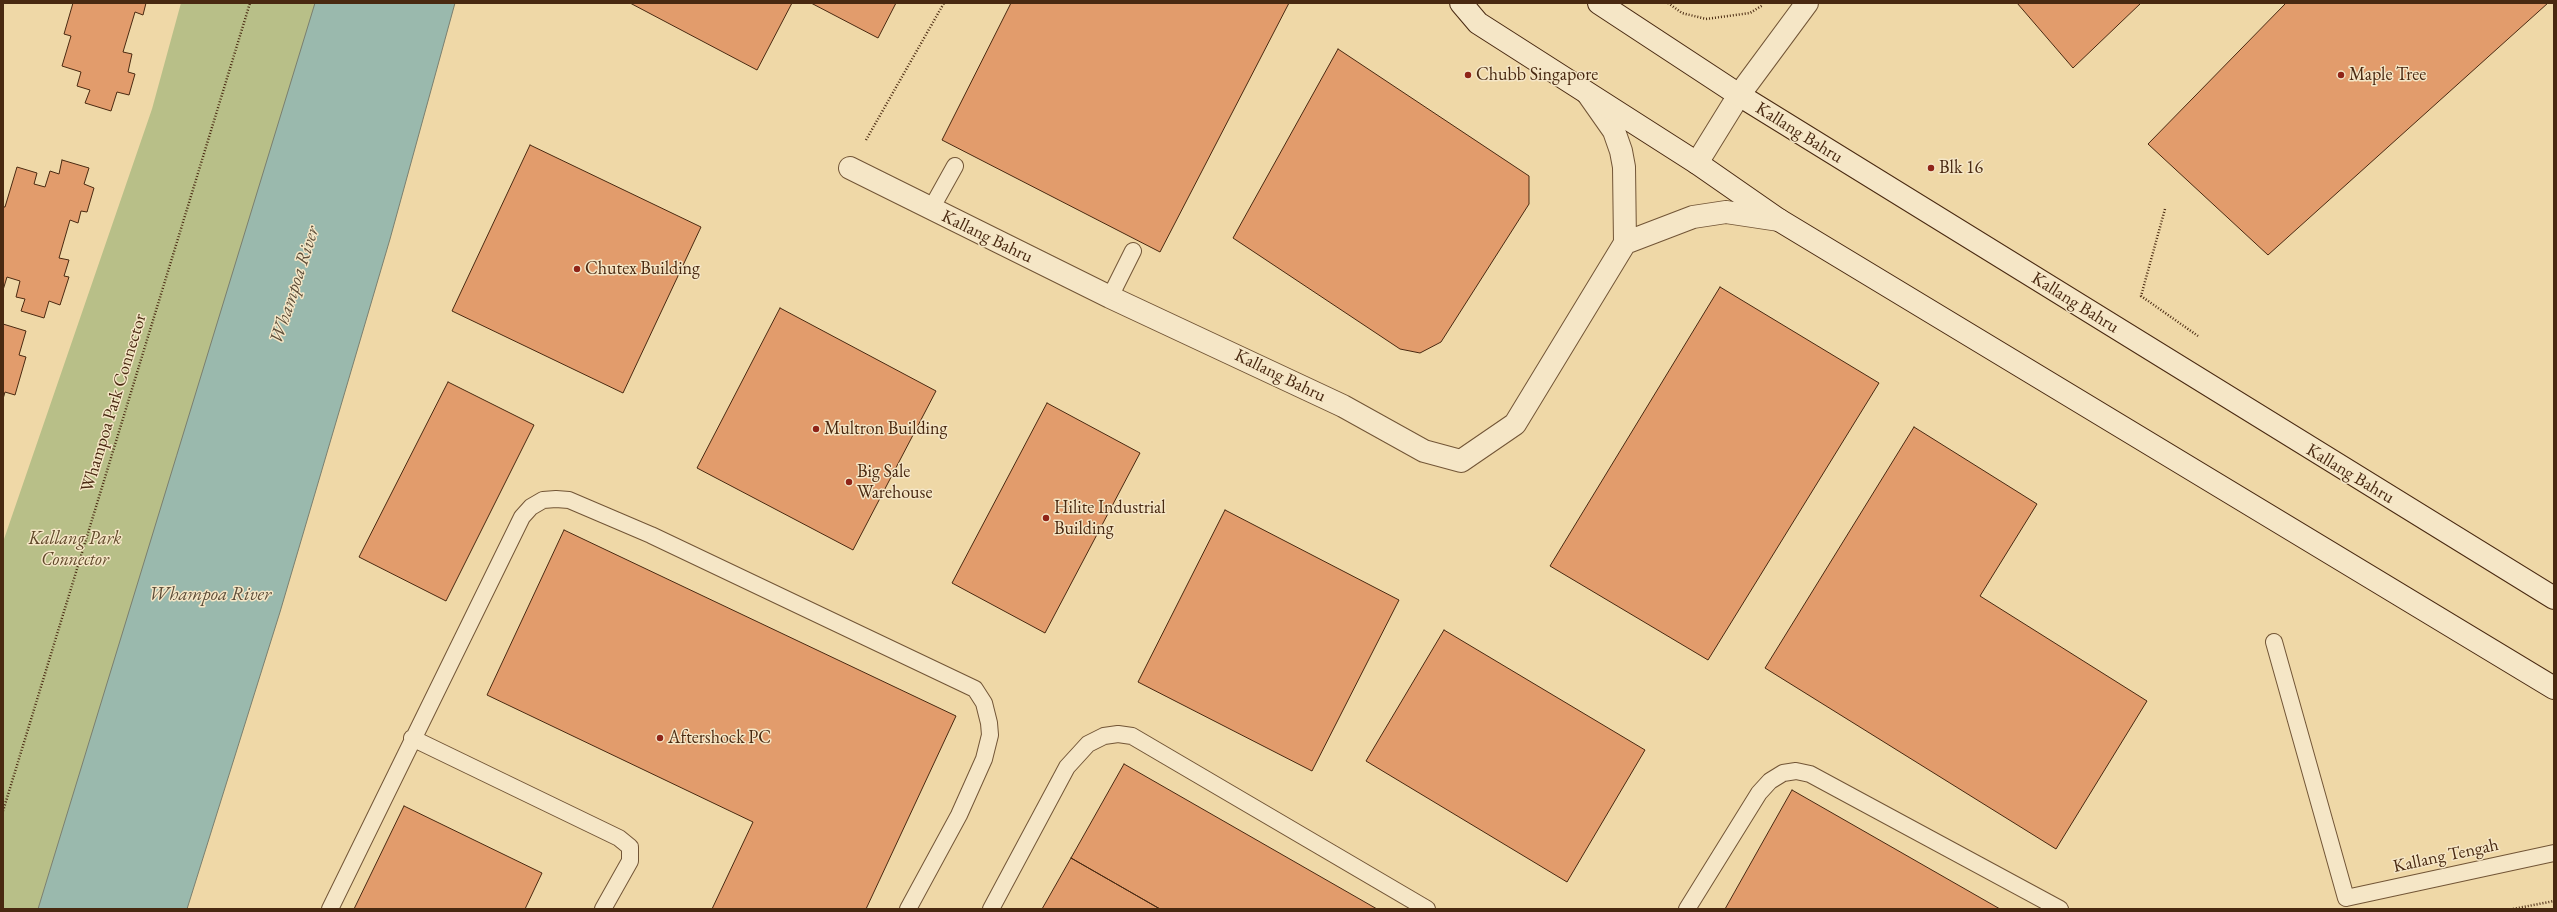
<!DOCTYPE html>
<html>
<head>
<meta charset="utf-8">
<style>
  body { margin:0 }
  #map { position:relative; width:2557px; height:912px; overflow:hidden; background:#efd8a7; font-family:"EB Garamond",serif }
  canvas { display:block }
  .frame { position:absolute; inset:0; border:4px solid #492911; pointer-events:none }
</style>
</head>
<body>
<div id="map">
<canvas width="2557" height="912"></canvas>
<div class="frame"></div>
</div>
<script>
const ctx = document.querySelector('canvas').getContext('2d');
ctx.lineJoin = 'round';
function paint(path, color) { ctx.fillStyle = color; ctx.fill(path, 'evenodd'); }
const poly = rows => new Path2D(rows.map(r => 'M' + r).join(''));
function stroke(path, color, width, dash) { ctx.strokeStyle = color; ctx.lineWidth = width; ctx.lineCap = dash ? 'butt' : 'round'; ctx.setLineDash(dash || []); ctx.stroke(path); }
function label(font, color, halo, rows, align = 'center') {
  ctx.font = font + ' "EB Garamond",serif'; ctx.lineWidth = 3; ctx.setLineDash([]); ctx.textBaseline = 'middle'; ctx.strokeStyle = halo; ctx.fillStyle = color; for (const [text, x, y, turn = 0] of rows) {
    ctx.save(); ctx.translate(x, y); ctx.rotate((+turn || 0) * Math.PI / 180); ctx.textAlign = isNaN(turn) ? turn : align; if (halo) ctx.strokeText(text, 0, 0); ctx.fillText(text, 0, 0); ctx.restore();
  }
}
const green = poly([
  [181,3,319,3,38,909,3,909,3,542,152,109]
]);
const water = poly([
  [315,3,455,3,390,239,280,612,187,909,38,909,315,3]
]);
const building = poly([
  [73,3,146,3,143,15,135,12,123,52,132,54,128,72,135,74,129,95,117,92,111,111,85,103,90,90,77,86,81,72,62,66,71,36,64,34,73,3],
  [630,3,792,3,757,70,630,3],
  [811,3,896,3,878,38,811,3],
  [1011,3,1289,3,1160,252,942,140,1011,3],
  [2017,3,2141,3,2073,68,2017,3],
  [2286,3,2548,3,2268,255,2148,144,2286,3],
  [1338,49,1529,176,1529,204,1441,342,1420,353,1400,349,1233,238,1338,49],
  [530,145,701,227,623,393,452,311,530,145],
  [62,160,89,168,84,184,94,188,87,212,81,211,78,223,70,220,59,258,69,260,64,276,69,277,60,305,49,301,44,318,21,311,25,299,16,297,20,281,7,277,3,290,3,207,5,207,17,167,37,173,34,184,45,187,50,171,59,174,62,160],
  [1720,287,1879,383,1708,660,1550,566,1720,287],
  [780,308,936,391,853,550,697,468,780,308],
  [3,324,26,331,19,355,26,357,15,395,5,392,3,399,3,324],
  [448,382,534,425,446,601,359,557,448,382],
  [1047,403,1140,453,1045,633,952,583,1047,403],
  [1914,427,2037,504,1980,596,2147,701,2056,849,1765,668,1914,427],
  [1225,510,1399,600,1312,771,1138,682,1225,510],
  [564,530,956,716,866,909,712,909,753,822,487,695,564,530],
  [1444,630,1645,750,1567,882,1366,761,1444,630],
  [1124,764,1377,909,1160,909,1071,858,1124,764],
  [1792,790,2000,909,1725,909,1792,790],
  [404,806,542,873,525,909,354,909,404,806],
  [1071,858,1160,909,1042,909,1071,858]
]);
const path = poly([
  [1668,3,1682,13,1706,19,1750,13,1763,5],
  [866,140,944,3],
  [2165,209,2141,296,2198,336],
  [3,811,250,3],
  [2513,909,2554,901]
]);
const service = poly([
  [931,209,955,166],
  [1110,297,1133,251],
  [2274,642,2346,898],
  [412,738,619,838,630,847,630,861,603,909],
  [2346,898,2554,853],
  [330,909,522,517,531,507,543,500,556,499,569,500,651,535,975,689,984,703,989,723,990,735,984,759,959,815,908,909],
  [991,909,1067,767,1088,744,1104,736,1118,734,1132,736,1427,909],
  [1687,909,1759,793,1770,781,1783,773,1796,771,1810,774,2060,909]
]);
const minor = poly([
  [1697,163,1739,95,1807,3],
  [850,168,1110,297,1343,406,1424,451,1461,461,1515,424,1625,243,1624,167,1621,151,1614,131,1588,94],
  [1625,243,1693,217,1726,212,1779,220]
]);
const secondary = poly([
  [1461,3,1478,23,1697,163,1779,220,2554,688],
  [1599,3,1739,95,2554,598]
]);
const markers = [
  [1468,75,4,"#8f2418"],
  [2341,75,4,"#8f2418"],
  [1931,168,4,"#8f2418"],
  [577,269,4,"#8f2418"],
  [816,429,4,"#8f2418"],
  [849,482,4,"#8f2418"],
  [1046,518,4,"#8f2418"],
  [660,738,4,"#8f2418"]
];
const poiNames = [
  ["Chubb Singapore",1476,75],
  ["Maple Tree",2349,75],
  ["Blk 16",1939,168],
  ["Chutex Building",585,269],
  ["Multron Building",824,429],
  ["Big Sale",857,472],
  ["Warehouse",857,493],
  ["Hilite Industrial",1054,508],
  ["Building",1054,529],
  ["Aftershock PC",668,738]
];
const streetNames = [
  ["Kallang Bahru",1799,133,32],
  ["Kallang Bahru",987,237,26],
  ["Kallang Bahru",2075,303,32],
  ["Kallang Bahru",1280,376,26],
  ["Whampoa Park Connector",114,403,-73],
  ["Kallang Bahru",2350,474,31],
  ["Kallang Tengah",2446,856,-12]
];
const parkNames = [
  ["Kallang Park",75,539],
  ["Connector",75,560]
];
const waterNames = [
  ["Whampoa River",295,285,-72],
  ["Whampoa River",210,595]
];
paint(green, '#b8bf88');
paint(water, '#9ab9ad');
stroke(water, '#7a7f6f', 1);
paint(building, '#e29c6c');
stroke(building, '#492911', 1);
stroke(service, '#725536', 18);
stroke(minor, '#725536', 24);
stroke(secondary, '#492911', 24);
stroke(path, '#492911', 2.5, [1, 2]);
stroke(service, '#f5e6c6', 16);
stroke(minor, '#f5e6c6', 22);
stroke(secondary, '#f5e6c6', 22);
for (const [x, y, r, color] of markers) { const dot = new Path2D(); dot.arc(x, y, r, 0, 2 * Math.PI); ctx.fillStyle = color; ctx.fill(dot); stroke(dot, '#f5e6c6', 1.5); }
label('18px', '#492911', '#f5e6c6', poiNames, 'left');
label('18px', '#492911', '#f5e6c6', streetNames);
label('italic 18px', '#5f4729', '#f5e6c6', parkNames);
label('italic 19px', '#5d4d38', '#f5e6c6', waterNames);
</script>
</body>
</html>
